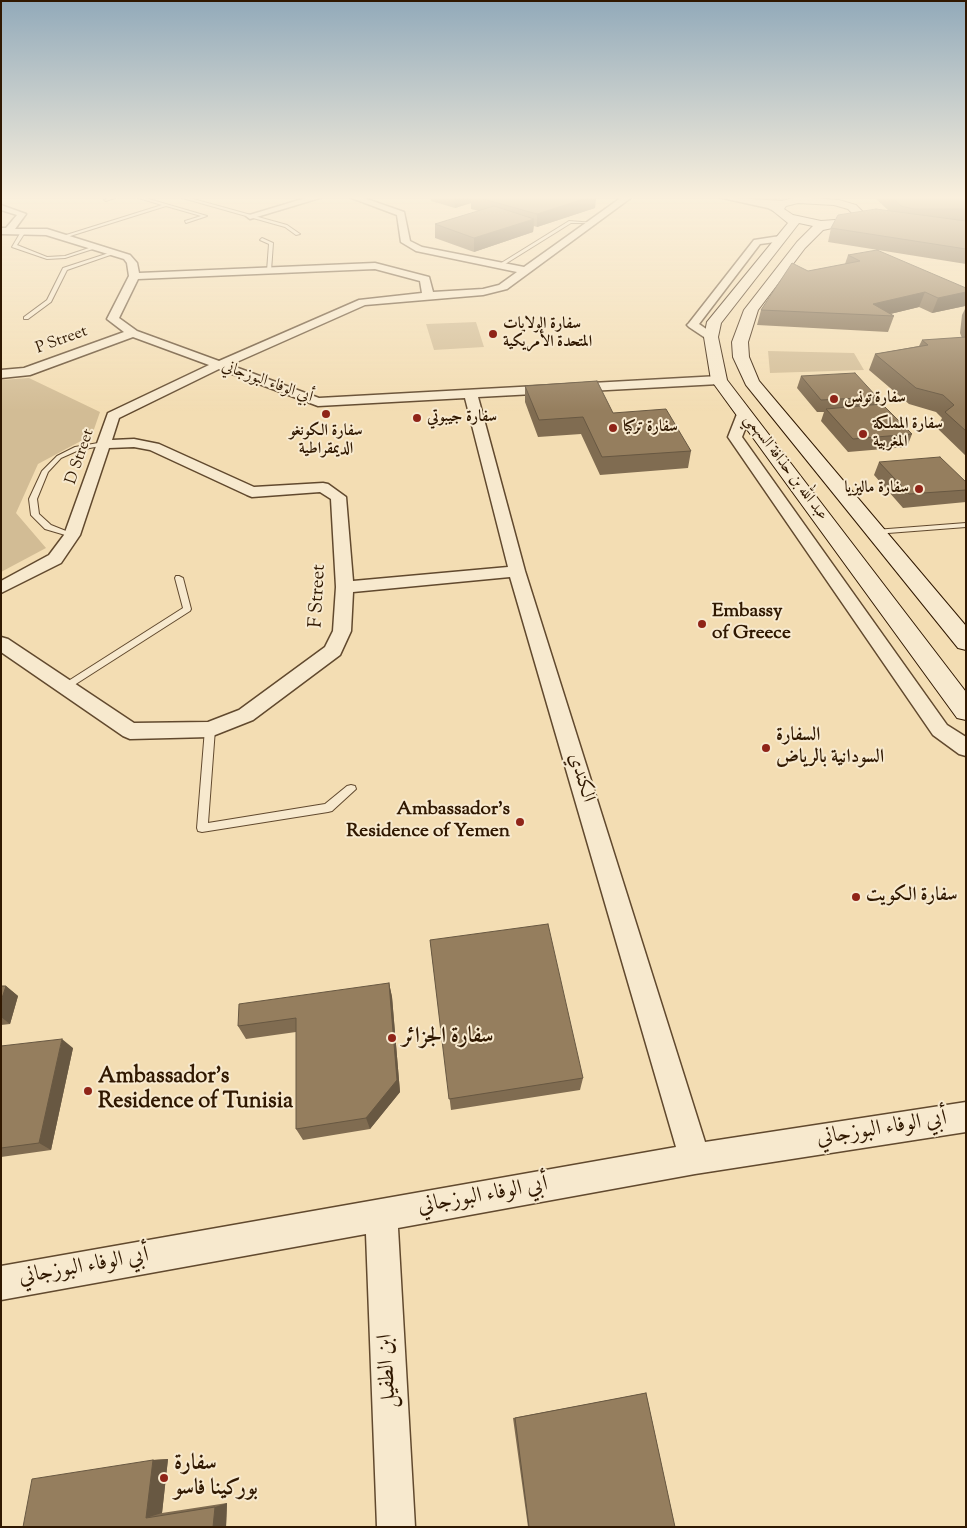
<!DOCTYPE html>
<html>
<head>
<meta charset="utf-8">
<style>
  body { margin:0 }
  #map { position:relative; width:967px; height:1528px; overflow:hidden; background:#f3ddb3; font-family:"Sorts Mill Goudy",serif }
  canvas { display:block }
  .frame { position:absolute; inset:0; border:2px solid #301801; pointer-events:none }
</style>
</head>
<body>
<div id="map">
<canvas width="967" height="1528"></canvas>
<div class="frame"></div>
</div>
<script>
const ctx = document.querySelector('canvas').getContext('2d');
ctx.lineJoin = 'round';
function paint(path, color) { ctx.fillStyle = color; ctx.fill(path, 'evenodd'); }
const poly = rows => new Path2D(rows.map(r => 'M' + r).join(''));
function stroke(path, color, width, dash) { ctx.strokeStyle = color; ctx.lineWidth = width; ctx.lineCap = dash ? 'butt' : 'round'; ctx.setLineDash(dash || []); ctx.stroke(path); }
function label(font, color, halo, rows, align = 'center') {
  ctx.font = font + ' "Sorts Mill Goudy",Amiri,serif'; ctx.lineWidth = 4; ctx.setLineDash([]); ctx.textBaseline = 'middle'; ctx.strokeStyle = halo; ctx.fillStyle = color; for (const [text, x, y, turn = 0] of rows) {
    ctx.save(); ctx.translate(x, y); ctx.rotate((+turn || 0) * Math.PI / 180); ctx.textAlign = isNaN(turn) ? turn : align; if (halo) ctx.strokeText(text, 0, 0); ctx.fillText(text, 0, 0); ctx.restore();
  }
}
const green = poly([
  [476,322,484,347,434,350,426,324],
  [768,351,854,353,864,370,770,373],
  [29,378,100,412,92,435,38,464,16,513,46,548,1,572,1,380]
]);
const lane = poly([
  [111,197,118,197,106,201,104,200,111,197],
  [135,197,142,197,207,216,186,223,185,221,201,216,166,206,67,237,63,236,162,205,135,197],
  [179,197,186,197,287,225,300,234,296,235,285,227,179,197],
  [569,221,594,223,571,223,502,266,498,265,569,221],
  [22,230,26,231,17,245,47,257,65,256,95,246,99,247,65,258,47,259,12,247,22,230],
  [262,238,273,243,271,271,269,272,267,271,269,244,260,240,262,238],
  [112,252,116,253,67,270,51,302,28,319,24,319,24,317,47,300,63,268,112,252],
  [104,442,106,443,106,445,79,450,61,458,48,472,37,499,39,514,51,525,76,535,72,537,45,529,31,515,29,499,42,471,57,456,75,447,104,442],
  [966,523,966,527,875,534,871,532,875,530,966,523],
  [176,576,179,576,183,578,191,609,190,611,68,689,62,689,60,687,62,685,183,608,175,578,176,576],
  [210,725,215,729,208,823,325,804,347,786,351,785,355,786,356,789,332,811,328,812,202,832,198,831,197,828,205,729,210,725]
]);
const street = poly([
  [309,197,323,197,250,219,246,216,309,197],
  [349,197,361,197,404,212,410,241,422,247,524,267,622,197,632,197,507,289,483,295,365,305,230,365,319,398,719,376,725,380,719,384,478,397,525,571,705,1142,966,1102,966,1132,695,1174,398,1228,415,1527,377,1527,366,1234,1,1300,1,1266,676,1147,510,577,353,592,351,631,340,655,253,720,210,737,130,739,123,736,1,652,1,637,8,639,134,723,208,722,239,710,325,647,333,631,336,587,331,499,320,492,252,497,247,495,150,450,134,447,109,448,80,535,61,563,1,593,1,581,49,555,64,535,108,413,209,365,133,337,30,375,1,378,1,370,24,368,124,332,107,319,129,276,127,263,124,259,46,235,1,234,1,228,6,228,17,215,1,210,1,205,26,214,15,229,47,229,130,255,137,263,139,273,375,263,429,277,433,292,483,289,499,285,517,272,416,251,401,242,397,215,349,197],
  [375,269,420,281,422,293,359,300,219,361,137,331,119,318,138,279,375,269],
  [219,369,318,406,465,398,508,567,353,581,346,497,328,484,323,483,254,487,159,444,134,439,112,440,119,418,219,369],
  [718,197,782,201,786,204,777,206,782,210,778,213,768,208,718,197],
  [780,236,783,237,783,241,760,244,699,324,715,335,717,337,715,339,707,339,689,327,687,325,689,323,754,240,780,236],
  [744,410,751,414,742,437,947,725,966,737,966,756,959,754,933,735,728,437,737,414,744,410]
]);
const secondary = poly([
  [797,197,839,200,856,205,866,215,860,222,823,230,805,248,758,310,748,342,749,357,759,381,966,626,966,650,958,648,746,385,733,357,732,342,744,310,797,242,813,226,799,223,721,323,718,337,727,380,966,692,966,720,957,718,711,380,704,337,707,322,788,223,772,210,778,202,797,197],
  [798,203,834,205,848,209,854,215,849,219,821,221,793,215,784,209,786,206,798,203]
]);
const wall = poly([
  [431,197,596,197,595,208,537,227,534,226,533,232,474,252,435,238,435,224,479,211,471,209,471,203,455,208,431,201],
  [750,197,786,197,773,200],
  [874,197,966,197,966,264,828,242,831,228,889,211],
  [848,255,966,288,966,305,965,306,932,313,919,307,890,314,894,316,888,332,757,325,761,310,808,271,845,264],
  [966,307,966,456,937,428,942,418,936,412,909,404,869,370,875,354,919,346,922,340,962,338,960,333,962,315],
  [801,376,877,397,874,405,912,434,907,447,848,452,821,421,824,412,817,412,797,388],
  [525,386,613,413,691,451,688,468,600,475,581,434,538,437,525,402],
  [879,462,966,482,966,502,903,508,874,475],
  [430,940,583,1078,580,1090,451,1110],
  [389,983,392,997,400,1092,370,1129,303,1140,296,1129,296,1032,246,1039,238,1026],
  [1,986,6,986,18,996,10,1024,1,1025],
  [1,1046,73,1048,51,1150,1,1157],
  [646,1393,675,1527,528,1527,513,1418],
  [168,1459,162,1513,227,1503,226,1527,23,1527,153,1460]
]);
const shadedWall = poly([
  [457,197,471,197,471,203,455,208,454,198],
  [590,197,596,197,595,208,537,227,537,214],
  [774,197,786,197,773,200],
  [534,219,533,232,474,252,474,238],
  [925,292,919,307,882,316,873,304],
  [966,292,965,306,932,313,938,298],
  [389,983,392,997,400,1092,370,1129,366,1118],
  [6,986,18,996,10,1024,1,1017,1,1001],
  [62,1039,73,1048,51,1150,39,1143],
  [168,1459,162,1513,146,1518,153,1460],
  [227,1503,226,1527,213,1527,215,1507]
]);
const building = poly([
  [476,197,590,197,537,214,476,197],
  [892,197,966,197,966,209,914,209,901,206,892,197],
  [494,206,534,219,474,238,435,224,494,206],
  [876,209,966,221,966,249,831,228,838,215,876,209],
  [877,250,966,288,966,292,938,298,925,292,873,304,894,316,761,310,792,263,808,271,860,261,848,255,877,250],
  [966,337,966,431,945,412,954,405,943,395,916,388,875,354,928,345,922,340,966,337],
  [855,373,877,397,821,400,801,376,855,373],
  [597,381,613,413,666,409,691,451,602,457,583,417,539,420,525,386,597,381],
  [882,404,912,434,853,439,826,409,882,404],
  [940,457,966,482,966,490,909,494,879,462,940,457],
  [548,924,583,1078,449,1099,430,940,548,924],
  [389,983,397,1080,366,1118,296,1129,296,1018,238,1026,239,1004,389,983],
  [1,986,6,986,1,1001,1,986],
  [62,1039,39,1143,1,1148,1,1046,62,1039],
  [646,1393,675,1527,529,1527,515,1418,646,1393],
  [153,1460,146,1518,215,1507,213,1527,23,1527,32,1479,153,1460]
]);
const markers = [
  [493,334,5,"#8f2418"],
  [834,399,5,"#8f2418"],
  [326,414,5,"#8f2418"],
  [417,418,5,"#8f2418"],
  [613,428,5,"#8f2418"],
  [863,434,5,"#8f2418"],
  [919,489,5,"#8f2418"],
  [702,624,5,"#8f2418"],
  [766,748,5,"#8f2418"],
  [520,822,5,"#8f2418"],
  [856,897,5,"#8f2418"],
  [392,1038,5,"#8f2418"],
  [88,1091,5,"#8f2418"],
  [164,1478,5,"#8f2418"]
];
const farPoinames = [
  ["سفارة الولايات",503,325],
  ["المتحدة الأمريكية",503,343],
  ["سفارة تونس",844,399],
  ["سفارة جيبوتي",427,418],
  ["سفارة المملكة",873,425],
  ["المغربية",873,443],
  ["سفارة تركيا",623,428],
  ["سفارة الكونغو",326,432,"center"],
  ["الديمقراطية",326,450,"center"],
  ["سفارة ماليزيا",909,489,"right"]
];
const farStreetnames = [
  ["P Street",62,341,-20],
  ["أبي الوفاء البوزجاني",267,383,20],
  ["D Street",81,457,-71],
  ["عبد الله بن حذافة السهمي",785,468,53]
];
const streetNames = [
  ["F Street",319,596,-87],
  ["الكندي",580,778,73]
];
const poiNames = [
  ["Embassy",712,613],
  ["of Greece",712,635],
  ["السفارة",776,737],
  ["السودانية بالرياض",776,759],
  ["Ambassador's",510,811,"right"],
  ["Residence of Yemen",510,833,"right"],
  ["سفارة الكويت",866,897]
];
const nearPoinames = [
  ["سفارة الجزائر",402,1038],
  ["Ambassador's",98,1078],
  ["Residence of Tunisia",98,1103],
  ["سفارة",174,1465],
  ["بوركينا فاسو",174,1490]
];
const nearStreetnames = [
  ["أبي الوفاء البوزجاني",882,1130,-9],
  ["أبي الوفاء البوزجاني",483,1197,-10],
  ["أبي الوفاء البوزجاني",84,1268,-10],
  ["ابن الطفيل",389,1371,-93]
];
paint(green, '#d2bc95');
stroke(lane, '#61492e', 2);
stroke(street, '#61492e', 3);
stroke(secondary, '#301801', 2);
paint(lane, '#f7e9ce');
paint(street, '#f7e9ce');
paint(secondary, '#f7e9ce');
paint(wall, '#806c51');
paint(shadedWall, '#685842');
paint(building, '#957e5e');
stroke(building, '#685842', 1);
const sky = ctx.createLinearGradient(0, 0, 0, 411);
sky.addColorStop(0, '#92aaba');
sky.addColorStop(0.48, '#faf0dd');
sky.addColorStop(1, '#faf0dd00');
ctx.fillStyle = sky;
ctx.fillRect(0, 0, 967, 411);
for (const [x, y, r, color] of markers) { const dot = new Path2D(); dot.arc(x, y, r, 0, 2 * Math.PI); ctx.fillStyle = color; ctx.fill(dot); stroke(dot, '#f7e9ce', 2); }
label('bold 16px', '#301801', '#f7e9ce', farPoinames, 'left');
label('16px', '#301801', '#f7e9ce', farStreetnames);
label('19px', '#301801', '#f7e9ce', streetNames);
label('bold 19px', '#301801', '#f7e9ce', poiNames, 'left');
label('bold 22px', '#301801', '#f7e9ce', nearPoinames, 'left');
label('22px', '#301801', '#f7e9ce', nearStreetnames);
</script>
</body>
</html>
